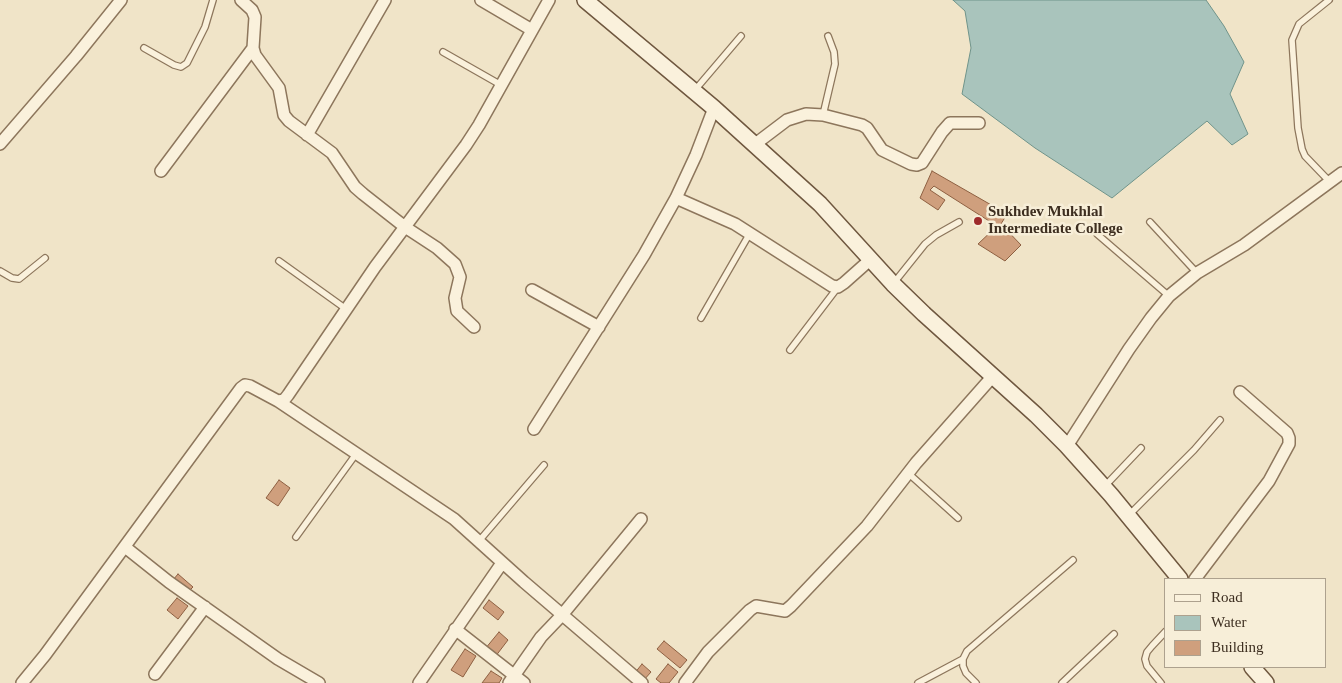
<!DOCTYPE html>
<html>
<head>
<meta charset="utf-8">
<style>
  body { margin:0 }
  #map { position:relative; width:1342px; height:683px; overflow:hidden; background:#f0e4c8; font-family:Georgia,serif }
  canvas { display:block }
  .legend { position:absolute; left:1164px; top:578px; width:162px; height:90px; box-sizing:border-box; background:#f7eed8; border:1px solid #ada18e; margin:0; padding:6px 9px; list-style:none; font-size:15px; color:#3d2e20 }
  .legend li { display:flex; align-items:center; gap:10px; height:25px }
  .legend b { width:25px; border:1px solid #ada18e }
</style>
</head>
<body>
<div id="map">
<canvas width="1342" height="683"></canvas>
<ul class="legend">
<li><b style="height:6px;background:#faf1dc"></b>Road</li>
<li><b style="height:14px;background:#a9c4bc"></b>Water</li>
<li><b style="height:14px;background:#cf9f7d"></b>Building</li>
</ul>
</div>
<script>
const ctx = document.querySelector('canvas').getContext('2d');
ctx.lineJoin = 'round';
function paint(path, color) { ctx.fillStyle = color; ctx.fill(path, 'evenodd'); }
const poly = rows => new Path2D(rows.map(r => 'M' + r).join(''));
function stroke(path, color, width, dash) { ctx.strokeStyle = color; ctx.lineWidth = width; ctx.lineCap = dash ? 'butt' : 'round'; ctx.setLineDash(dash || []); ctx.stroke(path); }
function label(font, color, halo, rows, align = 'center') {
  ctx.font = font + ' Georgia,serif'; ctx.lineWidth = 5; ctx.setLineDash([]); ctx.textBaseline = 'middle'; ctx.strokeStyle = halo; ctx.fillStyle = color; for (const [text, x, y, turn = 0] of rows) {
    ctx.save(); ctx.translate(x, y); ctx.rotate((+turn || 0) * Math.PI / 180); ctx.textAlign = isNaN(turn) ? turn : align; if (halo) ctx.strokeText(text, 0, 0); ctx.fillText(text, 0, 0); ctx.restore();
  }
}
const water = poly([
  [953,0,1206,0,1224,26,1244,62,1230,94,1248,134,1232,145,1207,121,1112,198,1035,148,962,94,971,48,965,11,953,0]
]);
const building = poly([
  [932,171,1007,214,1001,224,1021,245,1005,261,978,244,997,226,934,186,930,190,945,200,938,210,920,198,932,171],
  [279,480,290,488,278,506,266,498,279,480],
  [178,574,193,587,188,592,173,580,178,574],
  [177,598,188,606,178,619,167,610,177,598],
  [489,600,504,612,498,620,483,608,489,600],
  [499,632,508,640,495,657,485,649,499,632],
  [664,641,687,660,680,668,657,649,664,641],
  [465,649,476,656,463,677,451,670,465,649],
  [642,664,651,672,643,681,634,674,642,664],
  [668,664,678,672,669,683,661,683,656,679,668,664],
  [491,671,502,678,499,683,482,683,491,671]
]);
const lane = poly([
  [1329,0,1299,24,1292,40,1298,128,1302,149,1305,156,1330,182],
  [144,48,174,65,181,67,187,63,205,27,213,0],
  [443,52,501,85],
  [695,90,741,36],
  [823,115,835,64,834,52,828,36],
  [1150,222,1197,273],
  [1097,234,1169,296],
  [279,261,346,309],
  [0,271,12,278,19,279,45,258],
  [893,284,925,244,936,235,959,222],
  [701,318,750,233],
  [790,350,838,287],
  [908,473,958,518],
  [1104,487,1141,448],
  [1128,516,1194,450,1220,420],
  [296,537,356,454],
  [479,541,544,465],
  [918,683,963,659],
  [976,683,966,673,963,666,963,659,967,651,1073,560],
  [1062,683,1114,634],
  [1161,683,1147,666,1145,659,1147,652,1152,646,1166,631]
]);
const street = poly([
  [241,0,252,10,255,17,253,48,255,55,279,88,284,115,289,121,332,153,355,187,363,194,405,227,437,248,455,264,460,277,455,298,457,311,474,327],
  [481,0,532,30],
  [307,135,385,0],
  [0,144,76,56,121,0],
  [754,145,787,120,806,114,823,115,862,125,867,128,882,150,911,164,917,165,922,163,942,132,950,123,979,123],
  [161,171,253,48],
  [676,198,735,224,832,286,838,287,844,283,871,259],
  [532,290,599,327],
  [278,401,454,519,524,582,642,683],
  [534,429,644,255,676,198,696,155,714,108],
  [1067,446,1129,349,1151,318,1169,296,1197,273,1244,245,1342,173],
  [125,547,169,582,278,659,319,683],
  [1195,579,1269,481,1289,444,1289,438,1287,433,1240,392],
  [455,629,524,683],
  [155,674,205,607],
  [22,683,45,655,241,388,245,385,250,386,278,401,284,400,288,395,375,267,466,145,479,125,549,0],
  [419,683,502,563],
  [509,683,541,637,562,615,641,519],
  [685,683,708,652,750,610,756,606,785,611,791,606,867,526,916,463,993,376]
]);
const secondary = poly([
  [585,0,714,108,820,204,893,284,924,314,1036,415,1067,446,1111,495,1180,579],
  [1252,667,1266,683]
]);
const markers = [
  [978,221,5,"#9e2a2b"]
];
const poiNames = [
  ["Sukhdev Mukhlal",988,212],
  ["Intermediate College",988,229]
];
paint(water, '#a9c4bc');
stroke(water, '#6f938a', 1);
paint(building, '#cf9f7d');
stroke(building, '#8d5f41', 1);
stroke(lane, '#8d765c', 8);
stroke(street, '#8d765c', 14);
stroke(secondary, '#6f573f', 18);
stroke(lane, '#faf1dc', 5.5);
stroke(street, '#faf1dc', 11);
stroke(secondary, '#faf1dc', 15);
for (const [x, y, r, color] of markers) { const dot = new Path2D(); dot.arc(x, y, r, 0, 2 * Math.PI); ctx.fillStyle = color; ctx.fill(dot); stroke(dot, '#f7eed8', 2); }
label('bold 15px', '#3d2e20', '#f7eed8', poiNames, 'left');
</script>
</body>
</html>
